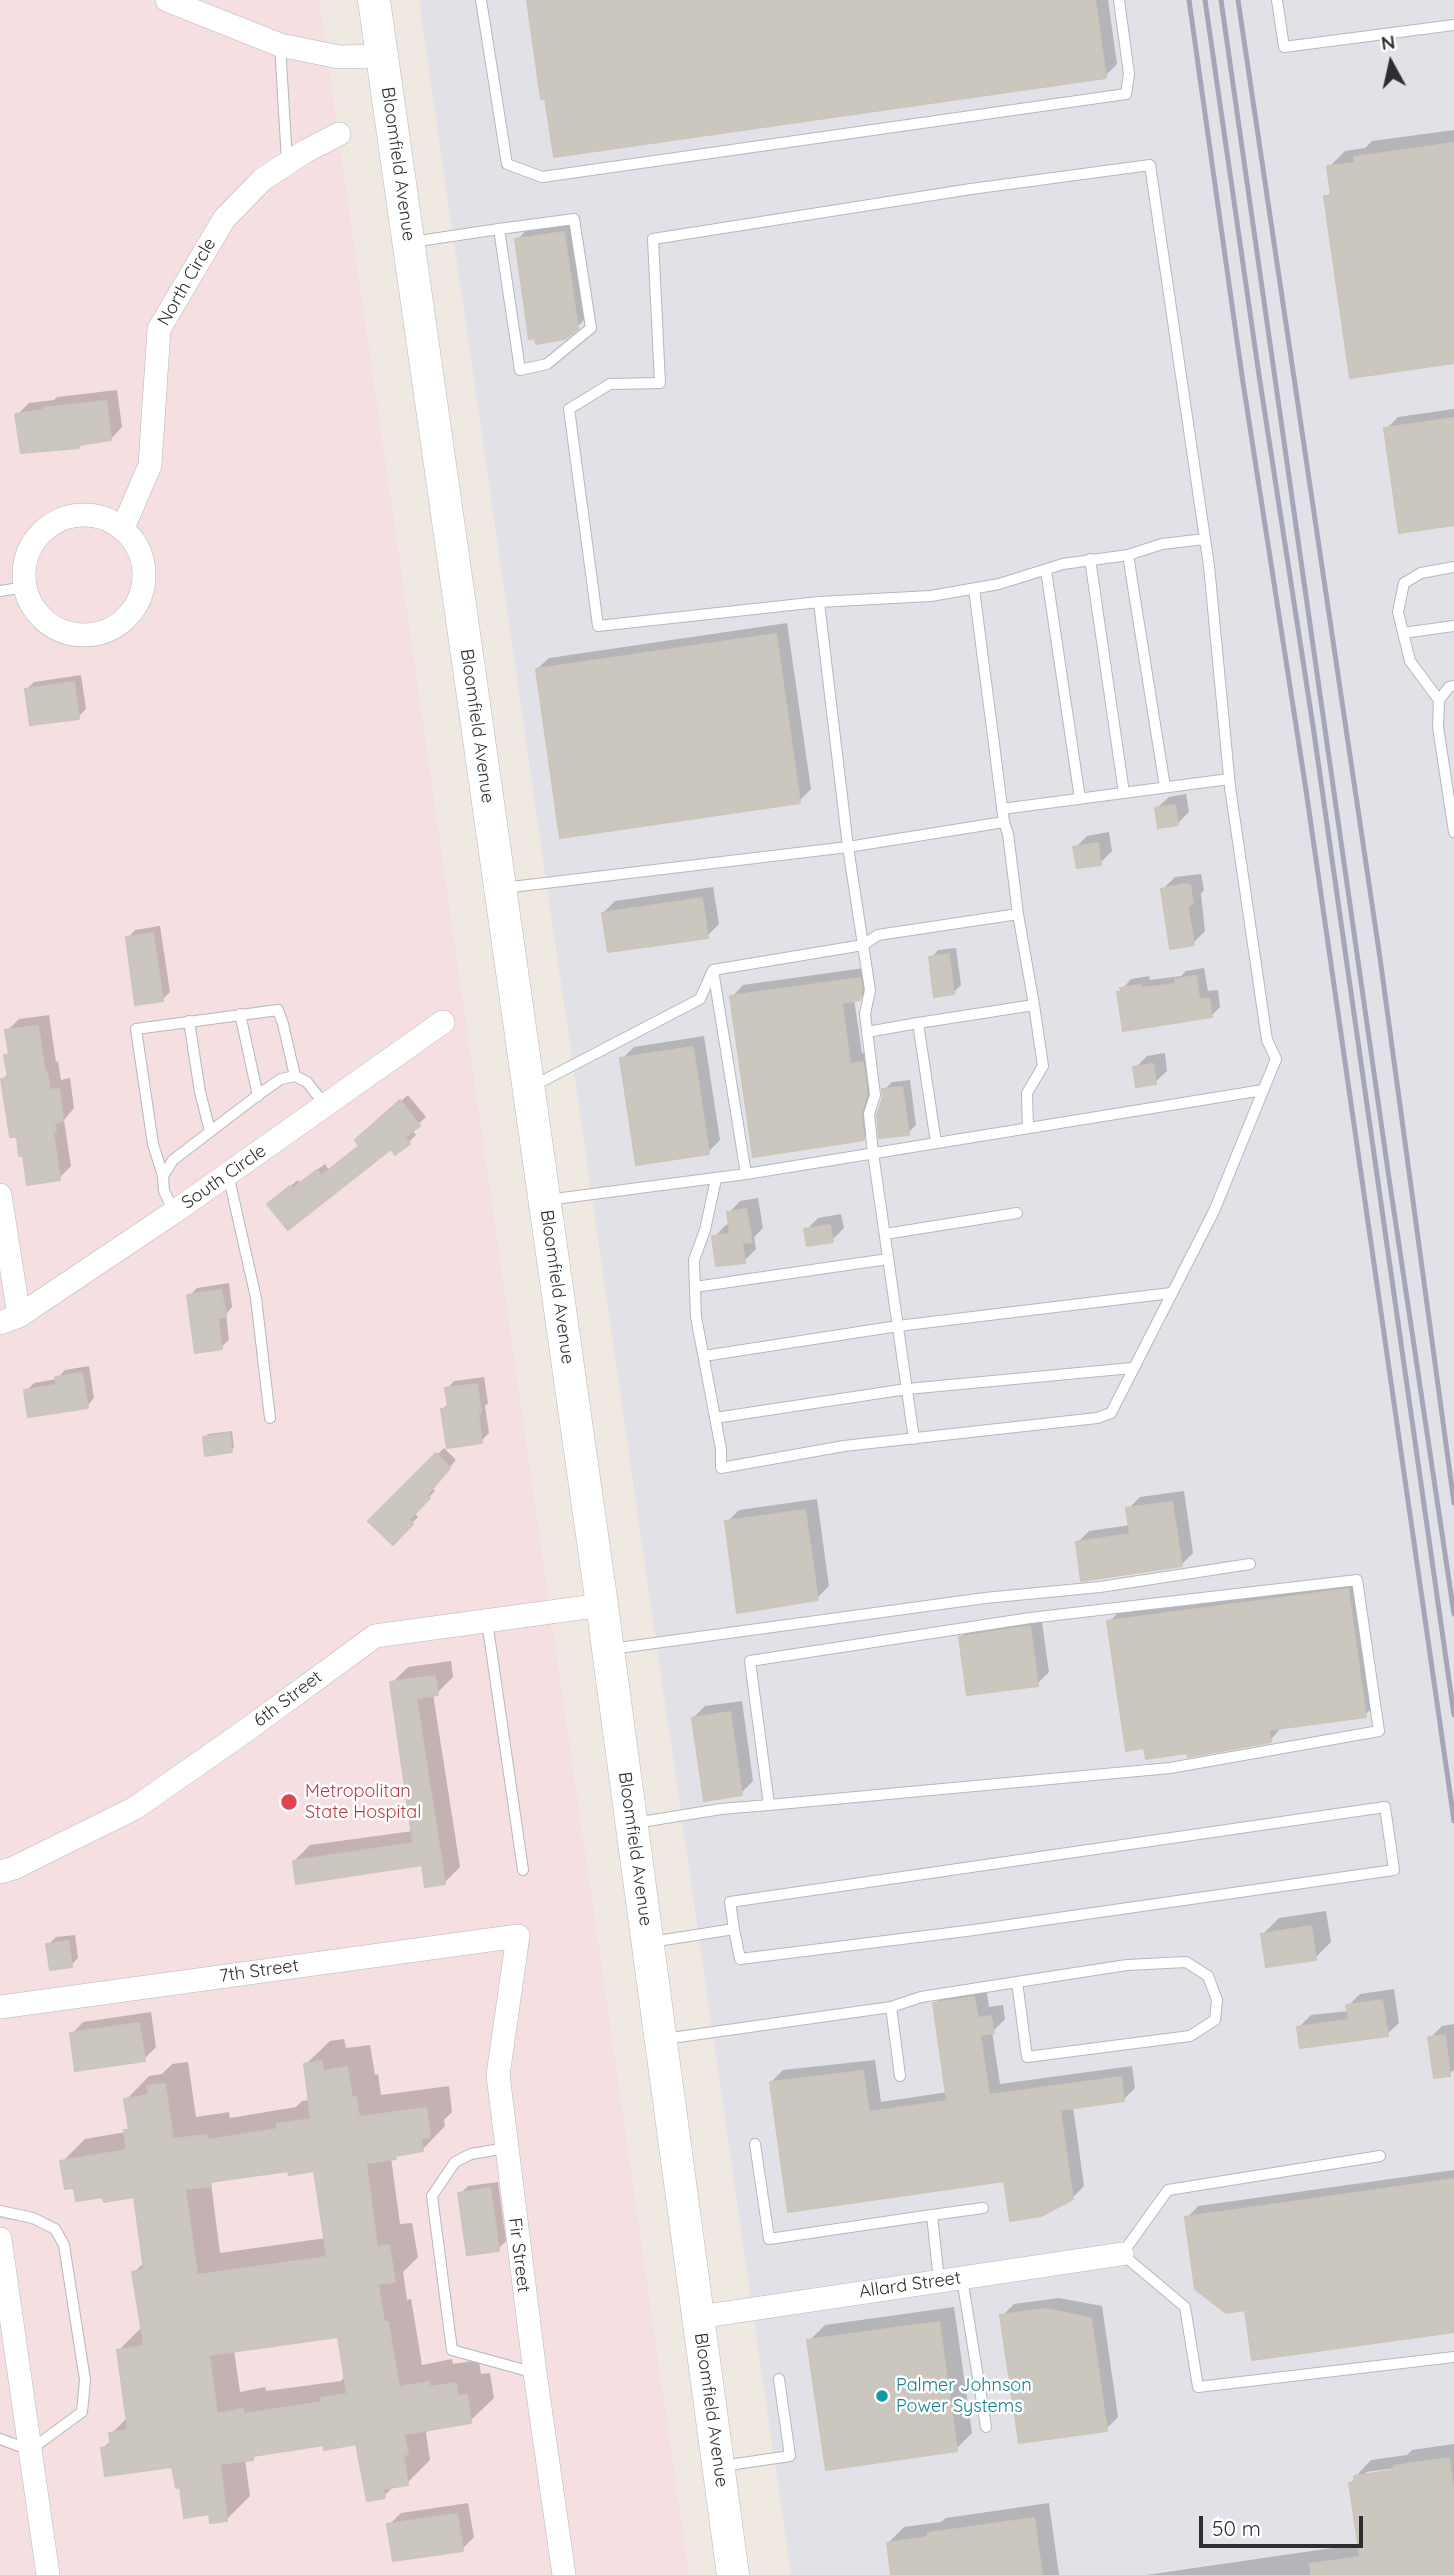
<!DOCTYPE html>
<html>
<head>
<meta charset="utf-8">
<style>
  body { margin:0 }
  #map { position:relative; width:1454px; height:2575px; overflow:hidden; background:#efe9e1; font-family:Quicksand,sans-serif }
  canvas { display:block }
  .north { position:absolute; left:1356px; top:28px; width:70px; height:70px; -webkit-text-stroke:5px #fff; paint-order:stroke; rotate:352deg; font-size:19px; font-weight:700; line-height:28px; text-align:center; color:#2e2e2e }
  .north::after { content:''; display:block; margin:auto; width:24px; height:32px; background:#2e2e2e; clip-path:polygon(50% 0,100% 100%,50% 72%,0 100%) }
  .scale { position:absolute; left:1199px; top:2516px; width:164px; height:32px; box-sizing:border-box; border:4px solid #2e2e2e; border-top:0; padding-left:9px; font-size:21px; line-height:24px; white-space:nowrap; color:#2e2e2e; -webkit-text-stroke:5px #fff; paint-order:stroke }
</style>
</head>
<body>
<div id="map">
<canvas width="1454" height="2575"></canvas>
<div class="north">N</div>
<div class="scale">50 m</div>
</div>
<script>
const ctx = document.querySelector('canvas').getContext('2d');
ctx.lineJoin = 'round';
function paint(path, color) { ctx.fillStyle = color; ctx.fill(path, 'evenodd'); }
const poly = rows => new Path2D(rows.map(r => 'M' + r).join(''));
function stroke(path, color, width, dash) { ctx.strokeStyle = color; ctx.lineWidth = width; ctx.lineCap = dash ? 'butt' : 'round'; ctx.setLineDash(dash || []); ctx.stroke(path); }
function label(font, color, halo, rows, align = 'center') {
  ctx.font = font + ' Quicksand,sans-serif'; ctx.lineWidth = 5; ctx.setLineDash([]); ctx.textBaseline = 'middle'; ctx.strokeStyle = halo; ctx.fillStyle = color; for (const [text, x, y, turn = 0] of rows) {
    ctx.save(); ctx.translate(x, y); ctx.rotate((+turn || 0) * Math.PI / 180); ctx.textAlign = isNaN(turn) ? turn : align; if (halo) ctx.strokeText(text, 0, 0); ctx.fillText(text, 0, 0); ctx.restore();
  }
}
const industrial = poly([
  [419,0,1454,0,1454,2575,791,2575]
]);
const medical = poly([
  [0,0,319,0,689,2575,0,2575]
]);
const shadow = poly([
  [529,0,1108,0,1117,64,1105,76],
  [1454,130,1454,361,1326,197,1332,191,1329,167,1345,151,1365,148,1372,141],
  [575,221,589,315,577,327,517,240,528,228],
  [117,390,122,427,111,439,82,443,78,446,17,415,29,403,54,400,57,397],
  [1454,409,1454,523,1386,429,1398,417],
  [787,623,811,789,799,801,537,669,549,658],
  [81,675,86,709,78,717,27,689,34,682],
  [1186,794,1189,812,1177,824,1157,808,1169,797],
  [1109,832,1112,851,1100,863,1075,848,1087,836],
  [1201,874,1204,890,1201,894,1205,931,1193,943,1163,889,1175,877],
  [713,887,719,924,707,936,603,913,615,901],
  [160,926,170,992,162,1000,128,938,135,930],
  [956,948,961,985,953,993,931,958,938,950],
  [871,967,871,987,859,999,854,999,862,1053,874,1051,872,1101,875,1127,863,1139,732,997,743,985],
  [1204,968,1208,991,1218,990,1220,1007,1211,1016,1119,993,1131,979,1149,976,1150,980,1181,976,1186,971],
  [49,1015,56,1062,58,1061,61,1080,70,1078,74,1108,64,1120,71,1166,59,1178,24,1154,3,1079,9,1073,6,1056,10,1052,7,1031,19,1019],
  [704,1036,720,1140,708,1152,622,1059,634,1047],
  [1165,1053,1167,1071,1155,1082,1135,1068,1147,1056],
  [910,1080,916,1125,908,1133,884,1090,892,1082],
  [408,1095,426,1117,412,1130,416,1135,409,1142,391,1147,277,1197,298,1180,300,1183,325,1164,329,1170,361,1145,364,1134],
  [758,1198,763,1228,754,1237,756,1249,744,1261,714,1237,726,1225,730,1224,729,1213,740,1201],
  [841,1214,844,1228,832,1240,806,1230,818,1218],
  [229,1283,232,1307,226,1314,229,1340,221,1347,189,1296,197,1288],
  [89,1366,94,1398,87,1406,26,1391,34,1383,57,1379,65,1370],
  [484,1377,488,1403,485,1406,489,1433,481,1441,443,1409,449,1403,447,1389,454,1381],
  [232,1431,234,1447,231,1451,205,1438,208,1434],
  [444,1448,456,1460,432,1488,435,1491,414,1513,418,1517,393,1543,370,1521],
  [1184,1491,1193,1553,1181,1565,1077,1543,1089,1531,1130,1525,1128,1509,1140,1497],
  [817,1499,829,1586,817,1598,727,1522,739,1510],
  [1359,1578,1377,1703,1365,1715,1281,1727,1270,1741,1189,1751,1109,1622,1121,1610],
  [1041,1615,1049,1672,1037,1684,961,1637,973,1626],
  [451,1661,453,1677,437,1693,433,1694,460,1867,444,1883,424,1863,294,1861,310,1845,413,1831,392,1683,408,1667],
  [742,1701,753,1781,741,1793,693,1718,705,1706],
  [1326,1911,1331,1942,1315,1958,1263,1934,1279,1918],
  [75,1935,78,1958,71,1965,48,1945,56,1937],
  [986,1986,989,2007,1003,2005,1005,2019,992,2032,1000,2084,1132,2066,1135,2088,1123,2100,1073,2107,1084,2186,1072,2198,1006,2179,771,2082,783,2070,875,2060,881,2102,948,2092,935,2004,947,1992],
  [1394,1989,1399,2023,1387,2034,1299,2027,1311,2015,1349,2011,1348,2006,1360,1994],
  [151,2012,156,2047,144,2059,72,2034,83,2022],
  [1454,2024,1454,2070,1449,2074,1430,2038,1442,2026],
  [344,2039,346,2048,370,2045,375,2075,378,2074,381,2095,449,2086,452,2112,444,2120,445,2126,422,2150,399,2153,391,2158,400,2224,412,2223,418,2257,403,2272,407,2300,411,2299,422,2365,452,2359,453,2364,479,2360,481,2374,490,2373,494,2398,470,2421,430,2429,426,2433,430,2460,407,2483,395,2485,384,2496,357,2442,325,2443,257,2454,252,2458,245,2459,250,2496,227,2519,210,2512,181,2485,174,2465,103,2448,112,2440,111,2434,128,2417,119,2350,142,2327,134,2272,145,2262,136,2195,105,2195,75,2186,62,2162,85,2139,126,2132,130,2127,126,2100,149,2076,162,2074,172,2064,188,2062,196,2117,229,2112,230,2118,296,2107,302,2101,311,2100,306,2064,330,2041],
  [290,2169,315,2169,326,2238,220,2253,211,2183,214,2180],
  [340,2335,346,2375,341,2381,266,2391,265,2387,240,2392,234,2350],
  [1454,2170,1454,2330,1246,2308,1187,2218,1198,2206],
  [498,2182,506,2241,498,2249,460,2194,468,2186],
  [1059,2298,1102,2306,1118,2417,1106,2429,1002,2316,1014,2304],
  [954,2307,972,2433,956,2449,809,2341,825,2325],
  [1454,2444,1454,2575,1146,2575,1360,2544,1351,2483,1356,2476,1371,2460,1407,2455,1412,2450],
  [1403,2467,1403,2470,1366,2476,1366,2472],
  [468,2503,474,2537,462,2549,389,2525,401,2513],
  [1049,2503,1059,2575,893,2575,888,2543,904,2527,941,2522,946,2518]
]);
const building = poly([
  [527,0,1095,0,1106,78,554,157,545,98,541,99,527,0],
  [1454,143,1454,363,1350,378,1324,196,1331,196,1327,166,1355,163,1354,157,1454,143],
  [564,232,578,329,565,339,536,344,535,338,529,339,515,239,564,232],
  [106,401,111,440,79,445,79,448,21,453,15,414,44,410,43,408,106,401],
  [1454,418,1454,525,1399,533,1384,428,1454,418],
  [776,634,800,803,560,838,536,669,776,634],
  [74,682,79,719,30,725,25,689,74,682],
  [1175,805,1178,825,1158,828,1155,808,1175,805],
  [1098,843,1101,865,1077,868,1073,847,1098,843],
  [1186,884,1190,885,1193,904,1189,904,1188,909,1194,945,1170,949,1161,889,1186,884],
  [702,898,708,938,608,952,602,913,702,898],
  [153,933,163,1001,135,1005,126,937,153,933],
  [949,954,954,994,934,997,929,957,949,954],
  [1196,976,1199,999,1209,999,1212,1017,1123,1031,1117,992,1121,991,1120,988,1140,985,1141,988,1176,984,1175,979,1196,976],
  [860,978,862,990,860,1000,842,1003,850,1064,863,1062,867,1094,861,1114,864,1140,753,1157,730,996,860,978],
  [38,1026,45,1073,47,1072,50,1090,59,1089,63,1121,54,1123,56,1131,53,1131,60,1180,27,1185,23,1156,19,1156,17,1137,10,1137,1,1079,8,1078,4,1055,9,1054,5,1030,38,1026],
  [693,1047,709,1154,636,1165,620,1058,693,1047],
  [1153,1064,1156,1084,1136,1087,1133,1067,1153,1064],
  [902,1087,909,1135,879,1138,877,1115,883,1097,882,1089,902,1087],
  [400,1100,420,1126,405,1137,410,1144,395,1155,391,1149,288,1230,267,1204,290,1186,292,1189,317,1170,321,1176,359,1146,355,1140,400,1100],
  [746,1209,752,1242,742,1243,745,1263,716,1266,712,1236,730,1234,727,1212,746,1209],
  [830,1225,833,1242,807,1246,804,1229,830,1225],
  [221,1290,226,1314,226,1317,218,1318,222,1349,195,1353,187,1295,221,1290],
  [82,1373,88,1408,28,1417,24,1390,57,1385,55,1377,82,1373],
  [477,1384,481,1412,478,1413,482,1443,447,1448,441,1409,448,1408,445,1388,477,1384],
  [229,1433,232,1452,205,1456,203,1437,229,1433],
  [436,1453,450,1468,427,1495,430,1498,409,1520,413,1524,393,1545,368,1521,436,1453],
  [1172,1502,1182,1566,1081,1581,1076,1542,1130,1534,1126,1508,1172,1502],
  [805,1510,818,1600,737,1613,725,1521,805,1510],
  [1348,1589,1366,1717,1269,1730,1271,1742,1188,1757,1187,1753,1146,1759,1144,1748,1126,1751,1107,1621,1348,1589],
  [1030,1626,1038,1686,967,1695,959,1637,1030,1626],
  [435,1676,438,1695,416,1698,445,1884,425,1887,422,1865,296,1884,293,1861,413,1843,390,1682,435,1676],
  [730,1712,742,1795,704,1801,692,1718,730,1712],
  [1311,1926,1316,1960,1266,1967,1261,1934,1311,1926],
  [68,1941,72,1967,50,1970,46,1944,68,1941],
  [974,1997,978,2018,991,2016,994,2033,980,2035,989,2095,1121,2077,1124,2101,1060,2110,1073,2199,1041,2216,1010,2221,1004,2181,788,2212,770,2082,863,2071,869,2112,947,2101,933,2003,974,1997],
  [1382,2000,1388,2036,1300,2048,1297,2027,1349,2020,1346,2005,1382,2000],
  [139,2023,145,2061,75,2071,70,2033,139,2023],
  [1445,2035,1450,2076,1434,2078,1428,2037,1445,2035],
  [322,2061,323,2071,347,2067,352,2097,356,2097,359,2117,426,2108,430,2137,421,2138,423,2151,395,2156,396,2159,366,2163,377,2247,389,2245,395,2282,378,2284,384,2322,388,2322,399,2387,429,2382,430,2387,456,2383,458,2396,467,2395,471,2423,404,2434,408,2454,403,2455,408,2485,383,2489,385,2498,367,2501,356,2444,324,2450,324,2445,253,2456,253,2460,220,2464,227,2521,210,2523,209,2514,184,2518,180,2487,176,2488,172,2467,105,2476,101,2448,111,2446,109,2433,128,2430,117,2350,144,2346,132,2272,144,2270,134,2197,104,2202,103,2197,76,2201,74,2188,65,2189,60,2161,127,2150,124,2130,129,2130,124,2099,149,2095,147,2086,165,2084,173,2139,206,2135,207,2140,277,2129,277,2124,311,2119,304,2064,322,2061],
  [288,2171,289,2175,314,2171,327,2257,197,2275,185,2189,211,2186,210,2182,288,2171],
  [338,2337,347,2394,321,2398,322,2402,243,2414,243,2409,217,2414,209,2355,338,2337],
  [1454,2179,1454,2332,1252,2360,1245,2310,1226,2313,1195,2289,1185,2217,1454,2179],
  [490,2188,499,2251,467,2255,458,2193,490,2188],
  [1046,2309,1091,2318,1107,2431,1019,2443,1000,2315,1046,2309],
  [939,2322,957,2451,826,2470,807,2340,939,2322],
  [1449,2458,1454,2496,1454,2575,1311,2575,1310,2564,1360,2557,1349,2483,1355,2482,1354,2476,1394,2470,1394,2466,1449,2458],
  [457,2514,463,2551,393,2561,387,2524,457,2514],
  [1034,2518,1042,2575,891,2575,887,2543,928,2537,928,2533,1034,2518]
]);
const lane = poly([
  [481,0,507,164,542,177,1126,94,1129,74,1119,0],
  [1277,0,1284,47,1454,25],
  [280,45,287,161],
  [412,242,499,229,574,219,591,328,547,364,520,370,499,229],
  [1128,555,1165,787],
  [1090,559,1124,793],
  [1046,570,1080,799],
  [974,589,1004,822],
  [0,591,25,587],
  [819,602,931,596,999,584,1063,564,1128,555,1162,544,1205,539],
  [1403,633,1454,626],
  [1454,686,1449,687,1439,700,1438,727,1454,832],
  [1439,700,1410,661,1398,612,1404,583,1421,573,1454,567],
  [1002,809,1229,779],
  [503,888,848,847,819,602,598,626,569,409,610,384,660,383,653,239,971,189,1150,165,1209,566,1230,787,1267,1040,1276,1059,1214,1211,1111,1413,1097,1418,844,1446,721,1468,721,1449,696,1317,694,1260,705,1230,716,1179],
  [240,1014,258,1096],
  [189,1021,200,1092,210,1131],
  [918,1023,1034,1005,1043,1066,1027,1093,1028,1128],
  [867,1032,918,1023,936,1143],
  [531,1087,700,999,713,970,863,945,848,847,1004,822,1008,834,1018,914],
  [228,1174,256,1298,270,1418],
  [746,1174,1263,1090],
  [163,1176,153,1144,136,1029,278,1010,283,1024,295,1076],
  [547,1200,746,1174,713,970],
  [174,1212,164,1191,163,1176,173,1160,262,1092,281,1079,295,1076,307,1082,325,1105],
  [885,1234,1017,1213],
  [695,1287,888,1259],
  [704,1356,898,1326,1171,1293],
  [715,1418,907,1389,1132,1368],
  [914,1439,873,1153,869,1114,875,1095,865,1014,870,990,863,945,878,935,1018,914,1034,1005],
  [487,1621,523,1870],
  [611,1649,985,1598,1100,1587,1250,1564],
  [635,1823,721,1809,769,1805,1170,1768,1379,1731,1357,1580,1030,1618,750,1661,769,1805],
  [651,1942,734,1929,730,1902,1385,1807,1394,1870,974,1930,740,1959,734,1929],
  [891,2007,921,1997,1017,1982,1127,1965,1186,1962,1208,1976,1217,2000,1215,2020,1190,2036,1027,2057,1017,1982],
  [664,2039,891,2007,900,2076],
  [755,2144,769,2239,932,2215,939,2281],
  [506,2148,471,2154,455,2162,432,2196,452,2350,535,2373],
  [1380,2156,1168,2190,1122,2254,1185,2307,1198,2387,1454,2357],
  [0,2211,33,2218,55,2229,64,2245,85,2380,82,2412,30,2450,0,2439],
  [932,2215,983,2208],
  [962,2278,986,2427],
  [722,2466,790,2456,779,2379]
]);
const street = poly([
  [167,0,280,45,339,57,382,56],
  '24 575a60 60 0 1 1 120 0a60 60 0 1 1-120 0Z',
  [123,528,150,465,159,329,224,219,263,179,306,151,339,134],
  [0,1195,19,1316],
  [0,1323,19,1316,174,1212,443,1022],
  [0,1872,14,1868,135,1808,248,1729,375,1636,602,1605],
  [0,2007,518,1936,498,2075,535,2373,564,2575],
  [0,2239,48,2575],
  [699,2317,1122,2254]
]);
const secondary = poly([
  [374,0,602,1605,733,2575]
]);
const rail = poly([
  [1189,0,1242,376,1306,790,1454,1821],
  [1205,0,1259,375,1313,726,1454,1715],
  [1221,0,1389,1178,1454,1614],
  [1238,0,1380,958,1454,1503]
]);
const markers = [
  [289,1802,9,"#e0444e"],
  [882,2396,7,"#0f9aa8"]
];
const streetNames = [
  ["Bloomfield Avenue",398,164,82],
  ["North Circle",187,282,-60],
  ["Bloomfield Avenue",477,726,82],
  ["South Circle",224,1177,-35],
  ["Bloomfield Avenue",557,1287,82],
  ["6th Street",288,1699,-37],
  ["Bloomfield Avenue",635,1849,82],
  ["7th Street",259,1971,-8],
  ["Fir Street",519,2255,83],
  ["Allard Street",910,2285,-8],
  ["Bloomfield Avenue",711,2410,82]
];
const healthNames = [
  ["Metropolitan",305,1792],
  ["State Hospital",305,1813]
];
const cultureNames = [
  ["Palmer Johnson",896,2386],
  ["Power Systems",896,2407]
];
paint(industrial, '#e3e1e8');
paint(medical, '#f5dfe0');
paint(shadow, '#0003');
paint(building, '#cbc7bf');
stroke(building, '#cbc5ba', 2);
stroke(lane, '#b4b7c1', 12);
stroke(street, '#b4b7c1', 24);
stroke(secondary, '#b4b7c1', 33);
stroke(lane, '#fff', 10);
stroke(street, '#fff', 23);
stroke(secondary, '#fff', 32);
stroke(rail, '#a3a6b8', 5);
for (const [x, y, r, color] of markers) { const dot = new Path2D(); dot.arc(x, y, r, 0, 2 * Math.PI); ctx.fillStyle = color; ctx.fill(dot); stroke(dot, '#fff', 2.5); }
label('18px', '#2e2e2e', '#fff', streetNames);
label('18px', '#be3a42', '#fff', healthNames, 'left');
label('18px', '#0d838f', '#fff', cultureNames, 'left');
</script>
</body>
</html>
